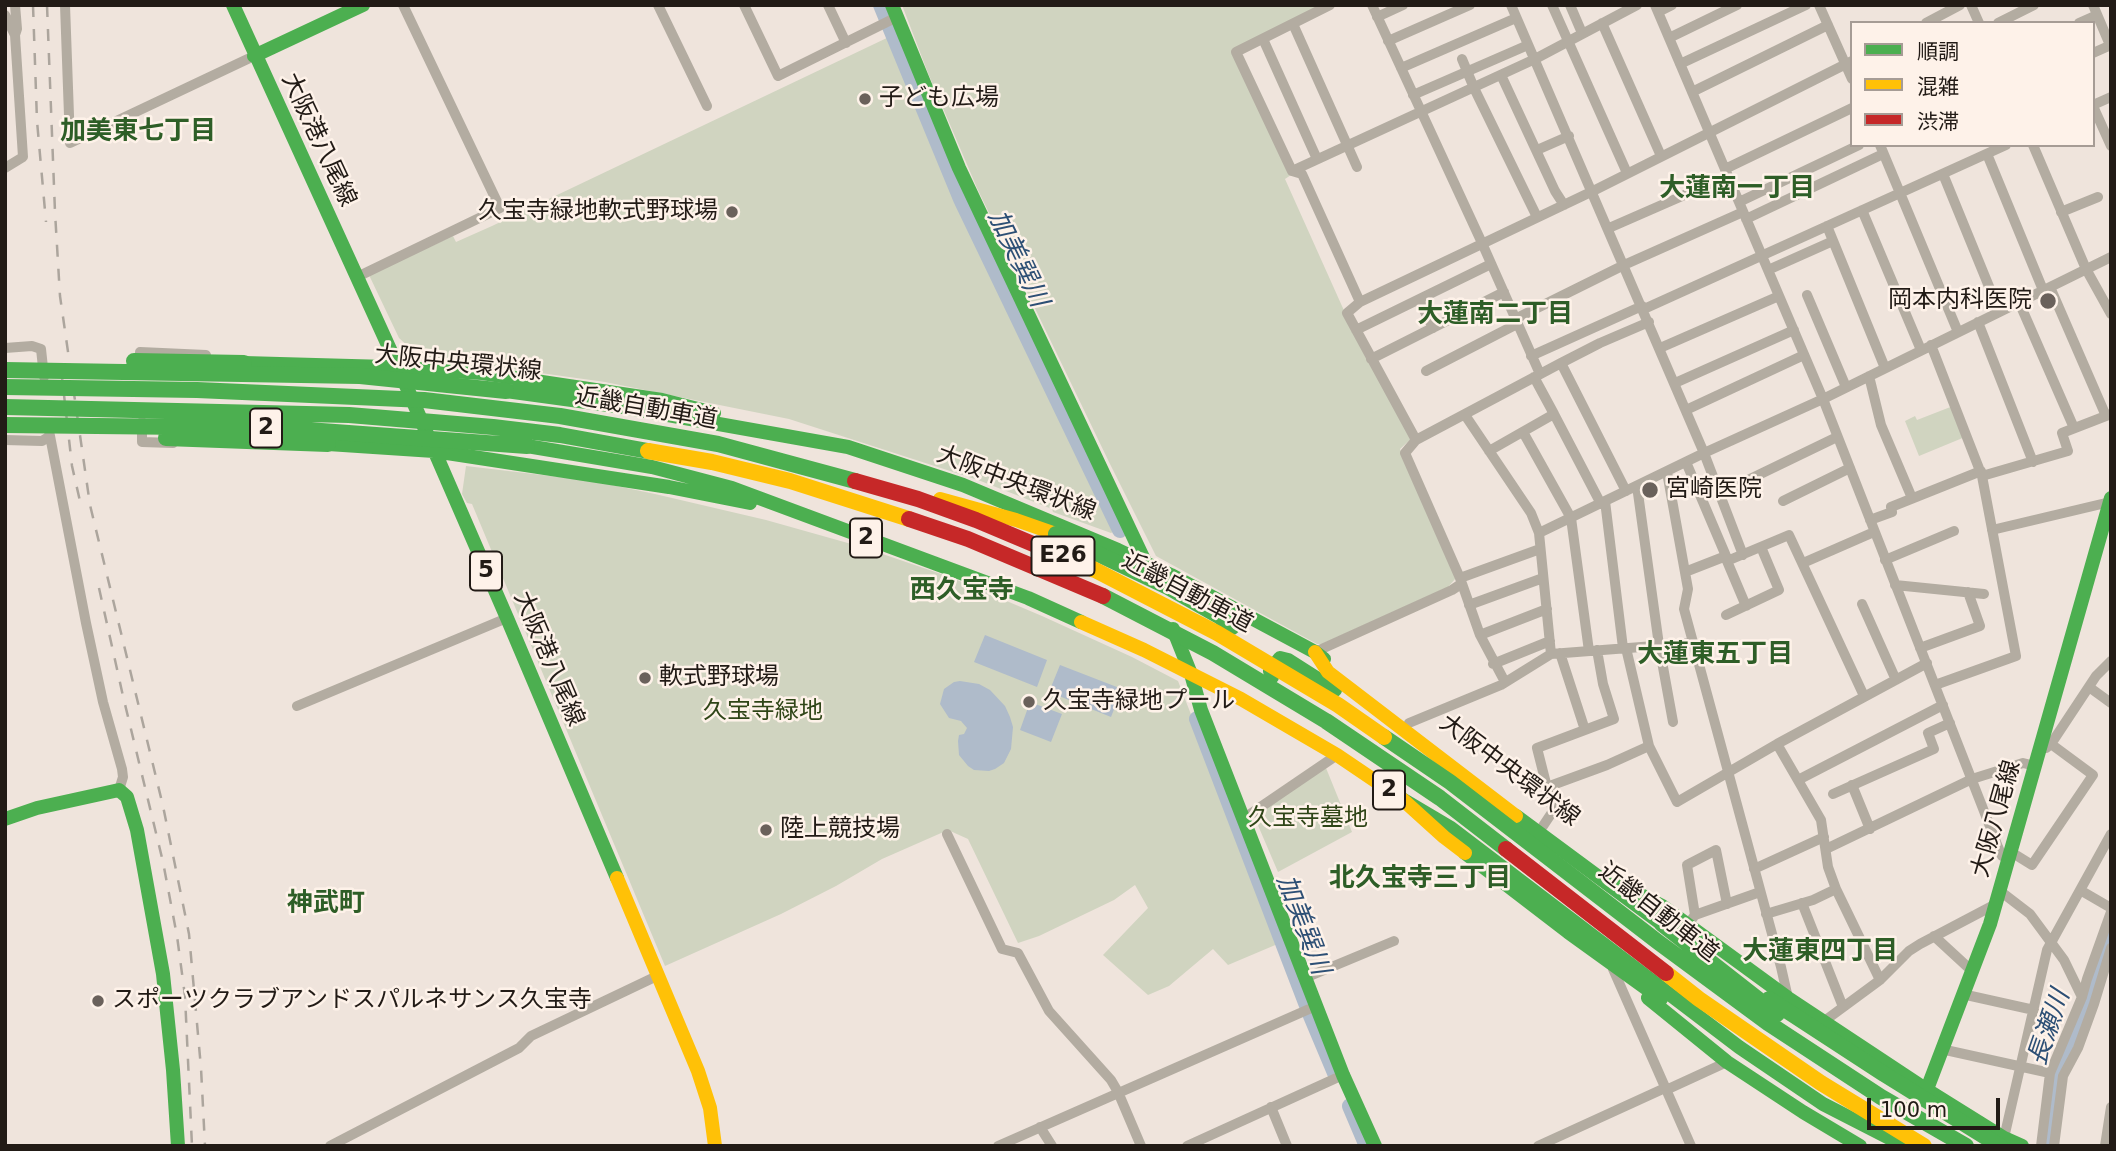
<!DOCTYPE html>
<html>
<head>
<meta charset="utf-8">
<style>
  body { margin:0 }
  #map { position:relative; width:2116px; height:1151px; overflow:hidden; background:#efe4dc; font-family:"DejaVu Sans","Noto Sans JP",sans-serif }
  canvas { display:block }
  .frame { position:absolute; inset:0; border:7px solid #221b16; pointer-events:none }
  .legend { position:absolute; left:1850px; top:21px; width:245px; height:126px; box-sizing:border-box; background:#fef2e9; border:2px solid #a69c95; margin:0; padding:9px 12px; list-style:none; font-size:21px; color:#221b16 }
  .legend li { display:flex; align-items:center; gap:14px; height:35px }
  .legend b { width:35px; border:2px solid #a69c95 }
  .scale { position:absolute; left:1867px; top:1098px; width:133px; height:32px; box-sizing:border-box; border:4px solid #221b16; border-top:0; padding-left:9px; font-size:21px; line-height:24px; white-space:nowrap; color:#221b16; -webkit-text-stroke:5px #fef2e9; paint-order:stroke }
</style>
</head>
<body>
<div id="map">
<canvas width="2116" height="1151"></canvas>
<div class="frame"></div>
<ul class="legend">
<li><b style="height:9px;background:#4caf50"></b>順調</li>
<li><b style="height:9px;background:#ffc107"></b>混雑</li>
<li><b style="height:9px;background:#c62828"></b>渋滞</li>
</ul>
<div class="scale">100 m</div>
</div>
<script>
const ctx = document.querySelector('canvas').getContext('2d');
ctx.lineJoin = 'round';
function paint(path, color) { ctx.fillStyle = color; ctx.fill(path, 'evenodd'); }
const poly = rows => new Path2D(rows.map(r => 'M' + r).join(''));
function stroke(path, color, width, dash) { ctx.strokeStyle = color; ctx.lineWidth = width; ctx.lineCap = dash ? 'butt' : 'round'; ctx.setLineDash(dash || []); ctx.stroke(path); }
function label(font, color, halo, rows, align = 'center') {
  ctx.font = font + ' "DejaVu Sans","Noto Sans JP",sans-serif'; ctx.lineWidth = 5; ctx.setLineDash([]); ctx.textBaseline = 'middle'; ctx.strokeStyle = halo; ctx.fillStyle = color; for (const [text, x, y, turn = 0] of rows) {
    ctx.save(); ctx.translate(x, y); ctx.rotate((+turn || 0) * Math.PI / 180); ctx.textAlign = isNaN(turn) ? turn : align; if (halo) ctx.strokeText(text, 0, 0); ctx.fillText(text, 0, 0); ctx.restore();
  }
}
const green = poly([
  [902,5,1321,5,1232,50,1291,175,1285,179,1346,315,1412,438,1400,449,1456,578,1448,587,1322,644,1317,644,1156,556,1109,462,977,188,928,73],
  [891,36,958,198,1035,360,1118,529,1111,533,1053,512,1052,509,978,480,789,419,605,382,476,364,423,360,399,338,369,275,453,236,456,242,492,226],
  [1953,406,1965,437,1919,456,1905,421,1915,416,1917,420],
  [466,466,593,481,655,494,766,520,862,547,950,577,1042,616,1132,657,1178,681,1280,943,1228,965,1213,949,1169,986,1148,995,1103,955,1148,908,1135,885,1114,900,1039,936,1018,943,968,839,948,830,882,859,836,886,781,914,665,966,472,504,467,503,462,494],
  [1326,768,1352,832,1278,872,1254,816]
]);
const water = poly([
  [985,635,1047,660,1037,687,974,662],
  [1060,665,1122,689,1111,717,1049,692],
  [960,681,979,684,990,690,1005,706,1010,717,1013,727,1011,749,1004,763,995,769,989,771,974,770,968,766,959,755,958,741,959,735,964,734,967,728,961,721,949,718,940,704,944,689,954,682],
  [1030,702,1062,714,1051,742,1020,730]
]);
const river = poly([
  [881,5,961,199,1120,530],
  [1197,719,1311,1016,1335,1073],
  [1350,1106,1367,1146],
  [2048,1146,2057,1074,2082,1017,2111,930]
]);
const street = poly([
  [65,5,70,143,254,56],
  [658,5,707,106],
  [744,5,778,76,897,17],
  [828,5,846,43],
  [1330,5,1236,52,1292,171,1302,174,1360,302],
  [1372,5,1482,243,1540,374],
  [1511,5,1704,453,1743,555],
  [1552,5,1627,173],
  [1570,5,1582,33],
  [1655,5,1823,399,1998,847,2002,856,2009,859],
  [1819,5,1852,79],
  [1971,5,1979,23],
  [2093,5,2110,45],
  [1658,12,1672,5],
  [5,15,15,35],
  [1377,17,1403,5],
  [1602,23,1661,156],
  [1926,23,1960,5],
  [1998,23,2034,5],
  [2079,23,2097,15],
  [1293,24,1357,167],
  [1669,38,1737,5],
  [1263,39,1317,159],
  [1388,41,1470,5],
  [2093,53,2111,45],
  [1462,59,1474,88,1537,217],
  [1680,64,1806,5],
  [1401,68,1516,18],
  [1501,75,1555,191,1564,205],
  [1692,92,1828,25],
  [1413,95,1528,45],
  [2093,105,2111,97],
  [2093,106,2111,146],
  [1880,145,1958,332],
  [2033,145,2086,269,2111,314],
  [1537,150,1569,136],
  [1987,154,2043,290],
  [5,168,23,157,15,35,17,29,15,5],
  [1725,169,1852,108],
  [1292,171,1535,59,1637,5],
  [1943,174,1999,311],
  [1739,202,1859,145],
  [1862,210,1921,350],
  [2061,212,2098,197],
  [1746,219,1883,154],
  [1827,226,1885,368],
  [1609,228,1728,176],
  [1768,270,1833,241],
  [357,277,500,208,403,5],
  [2050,287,2106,416],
  [1807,295,1846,387],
  [1419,300,1433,328],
  [2019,302,2074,428],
  [1644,309,2006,145],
  [1515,319,1624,265,1743,212],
  [1978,322,2033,462],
  [1356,330,1491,264],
  [1931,345,1982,476,2016,656,1935,685],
  [5,348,32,346,41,349,44,377],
  [1660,348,1779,296],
  [1531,356,1642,306],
  [1371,359,1504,292],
  [1561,363,1626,491],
  [140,368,140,352,206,355],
  [1426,371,1517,324],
  [1869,376,1881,425,1912,498],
  [1534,377,1554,414],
  [1675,383,1794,330],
  [1686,410,1804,355],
  [1465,415,1531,513,1539,533],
  [142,422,142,442,173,443],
  [1523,432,1571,518,1589,651],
  [50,436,86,623,103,702,122,769,123,777,119,790],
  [5,440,42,441,50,436,49,431],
  [1416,440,1347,313,1360,302,1593,191,1852,61],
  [1489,451,1554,414,1601,504],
  [1686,462,1726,556],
  [1667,472,1688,589,1684,609,1781,967,1788,998],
  [1982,476,2068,451,2062,433,2111,414],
  [1637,486,1659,645,1673,722],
  [1719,494,1837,437],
  [1605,501,1623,648],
  [1783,501,1850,468],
  [1870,520,1892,512,1891,507,1981,471],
  [1992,530,2110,502],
  [1885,560,1954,531],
  [1727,561,1746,606],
  [1803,563,1874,532],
  [1685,572,1726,556,1727,561,1789,535,1864,696],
  [1460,578,1540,549],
  [1895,585,1984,594],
  [1862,604,1896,680],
  [1469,605,1543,578],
  [1726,615,1779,590,1761,547],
  [1480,635,1547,609],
  [1626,648,1649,746,1677,802,1777,744,1927,663],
  [1920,648,1980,626,1968,592],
  [1315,652,1452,590,1461,584],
  [1560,653,1585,730],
  [1551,654,1539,533,1704,453,1823,399,2111,257],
  [1493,664,1550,641],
  [1505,682,1480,635,1460,578,1405,453,1416,440,1561,363,1600,343,1649,322],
  [2089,687,2111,703],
  [297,706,507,618],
  [1409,723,1501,685,1551,654,1693,643],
  [1777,744,1821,820,1828,867,1836,889,1880,980],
  [2046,748,2051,744,2096,676,2111,661],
  [1798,780,1943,705],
  [1852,785,1870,829],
  [1547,787,1607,765,1649,746],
  [1833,794,1934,749,1928,733,1950,723],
  [1243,819,1337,755],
  [1543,826,1553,811,1537,748,1614,719,1603,684,1597,650],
  [947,834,1002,949,1018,953,1049,1011,1111,1080,1118,1092,1141,1146],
  [1826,849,1972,779,2023,763,2035,766],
  [2011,852,2032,865,2093,775,2051,744],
  [1754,869,1824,837],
  [2080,890,2111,908],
  [2000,891,2030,914,2064,960,2082,997],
  [1802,903,1843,1007],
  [1766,914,1813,900,1836,889],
  [1695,915,1687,865,1716,850,1727,904],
  [1692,919,1695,915,1760,892],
  [1934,936,1972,971],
  [1613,969,1691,1146],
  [1305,978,1394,941],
  [1962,994,2034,1010],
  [1823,1022,1880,980,1909,951,1920,944,1996,904],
  [1941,1049,2050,1073],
  [1666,1090,1727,1062],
  [1271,1107,1287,1146],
  [1040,1127,1052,1146],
  [2004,1138,2047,950,2111,834],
  [330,1146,519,1048,531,1036,657,976],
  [998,1146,1316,1006],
  [1187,1146,1343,1075],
  [1538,1146,1665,1088],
  [2041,1146,2050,1073,2082,997,2087,979,2111,912],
  [2054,1146,2063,1076,2078,1048,2094,1004,2111,948],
  [2105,1146,2111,1107]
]);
const fast = poly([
  [233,5,398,367,507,618,617,878],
  [892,5,959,168,1148,568],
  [254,56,363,5],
  [244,363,387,367,482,373,662,400,714,413],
  [506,391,623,407,848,447,963,485,1118,550,1171,575,1315,652,1324,659],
  [328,444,434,451,669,487,750,503],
  [527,446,652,467,732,488,1028,598,1081,622],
  [1173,629,1191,674,1201,710,1343,1075,1375,1146],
  [1272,677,1270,671,1280,658,1288,660,1335,690],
  [1402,799,1451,828,1739,1047,1823,1104,1905,1146],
  [1516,816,1662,924],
  [5,819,37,808,119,790,127,797,137,830,163,974,173,1070,178,1146],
  [1465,853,1568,932,1661,999],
  [1620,884,1662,906,1788,998,1927,1090,2004,1138,2022,1146],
  [1648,998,1727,1062,1803,1112,1860,1146],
  [1924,1097,1990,924,2111,498]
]);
const slow = poly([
  [940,499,1016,520,1056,534],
  [1081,622,1144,650,1241,699,1337,755,1402,799,1444,837,1465,853],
  [1315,652,1328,672,1516,816],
  [617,878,698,1071,710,1108,715,1146]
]);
const rail = poly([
  [33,5,37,121,46,222],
  [47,5,55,212,60,296,90,505,163,806,189,934,201,1068,205,1146],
  [61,368,72,466,82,510],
  [99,588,123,696,163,862,177,936,185,996,192,1146]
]);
const fastBridge = poly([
  [134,361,244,363],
  [5,370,360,376,506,391],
  [5,387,197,390,424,400,560,416,718,444,855,481],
  [5,407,349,415,493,427,560,435,648,451],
  [5,425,280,428,527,446],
  [166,438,328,444],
  [1056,534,1168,587,1219,616,1232,627],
  [1103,596,1213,653,1326,721,1440,798,1506,849],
  [1384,737,1450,782,1658,942,1768,1023,1881,1097,1966,1146],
  [1662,924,1777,1014],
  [1769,999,1884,1074,2000,1146]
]);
const slowBridge = poly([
  [648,451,712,462,790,481,909,519],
  [1052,552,1095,570,1217,633,1338,705,1384,737],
  [1666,973,1699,999,1821,1083,1924,1146]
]);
const jamBridge = poly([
  [855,481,918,499,976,520,1052,552],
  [909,519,968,539,1103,596],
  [1506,849,1666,973]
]);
const markers = [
  [865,99,7,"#6a615b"],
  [732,212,7,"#6a615b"],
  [2048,301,9,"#6a615b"],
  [1650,490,9,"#6a615b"],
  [645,678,7,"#6a615b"],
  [1029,702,7,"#6a615b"],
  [766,830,7,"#6a615b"],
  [98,1001,7,"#6a615b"]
];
const shields = [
  [266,428,32],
  [866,538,32],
  [1063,556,63],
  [486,571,32],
  [1389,790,32]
];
const shieldNames = [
  ["2",266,428],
  ["2",866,538],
  ["E26",1063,556],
  ["5",486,571],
  ["2",1389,790]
];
const poiNames = [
  ["子ども広場",879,99],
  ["久宝寺緑地軟式野球場",718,212,"right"],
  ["岡本内科医院",2032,301,"right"],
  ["宮崎医院",1666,490],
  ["軟式野球場",659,678],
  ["久宝寺緑地プール",1043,702],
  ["陸上競技場",780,830],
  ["スポーツクラブアンドスパルネサンス久宝寺",112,1001]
];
const streetNames = [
  ["大阪港八尾線",318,140,65],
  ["大阪中央環状線",458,364,6],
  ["近畿自動車道",646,409,10],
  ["大阪中央環状線",1016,484,21],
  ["近畿自動車道",1187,593,28],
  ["大阪港八尾線",548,659,67],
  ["大阪中央環状線",1509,771,37],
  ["大阪八尾線",1997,819,-74],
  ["近畿自動車道",1658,913,38]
];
const parkNames = [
  ["久宝寺緑地",763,712],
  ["久宝寺墓地",1308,819]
];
const neighbourhoodNames = [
  ["加美東七丁目",138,132],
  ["大蓮南一丁目",1737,189],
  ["大蓮南二丁目",1495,315],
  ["西久宝寺",962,591],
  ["大蓮東五丁目",1715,655],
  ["北久宝寺三丁目",1420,879],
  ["神武町",326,904],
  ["大蓮東四丁目",1820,952]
];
const waterNames = [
  ["加美巽川",1017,259,64],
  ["加美巽川",1302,925,69],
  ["長瀬川",2050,1028,-71]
];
paint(green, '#d0d4c0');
paint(water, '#afbbca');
stroke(river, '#afbbca', 16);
stroke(street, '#b3aca1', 10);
stroke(fast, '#4caf50', 14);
stroke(slow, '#ffc107', 14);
stroke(rail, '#aca59d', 2.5, [12, 12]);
stroke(fastBridge, '#4caf50', 16);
stroke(slowBridge, '#ffc107', 16);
stroke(jamBridge, '#c62828', 16);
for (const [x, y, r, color] of markers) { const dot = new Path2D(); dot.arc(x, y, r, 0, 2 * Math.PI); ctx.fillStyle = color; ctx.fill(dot); stroke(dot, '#fef2e9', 2.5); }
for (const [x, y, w] of shields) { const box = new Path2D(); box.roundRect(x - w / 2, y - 19.5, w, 39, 5); ctx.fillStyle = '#fef2e9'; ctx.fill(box); stroke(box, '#221b16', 2); }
label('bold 23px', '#221b16', null, shieldNames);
label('24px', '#221b16', '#fef2e9', poiNames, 'left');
label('24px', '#221b16', '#fef2e9', streetNames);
label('24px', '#2f4517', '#fef2e9', parkNames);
label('bold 26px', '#2e5e27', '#fef2e9', neighbourhoodNames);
label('italic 26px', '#2d4f75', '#fef2e9', waterNames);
</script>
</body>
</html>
